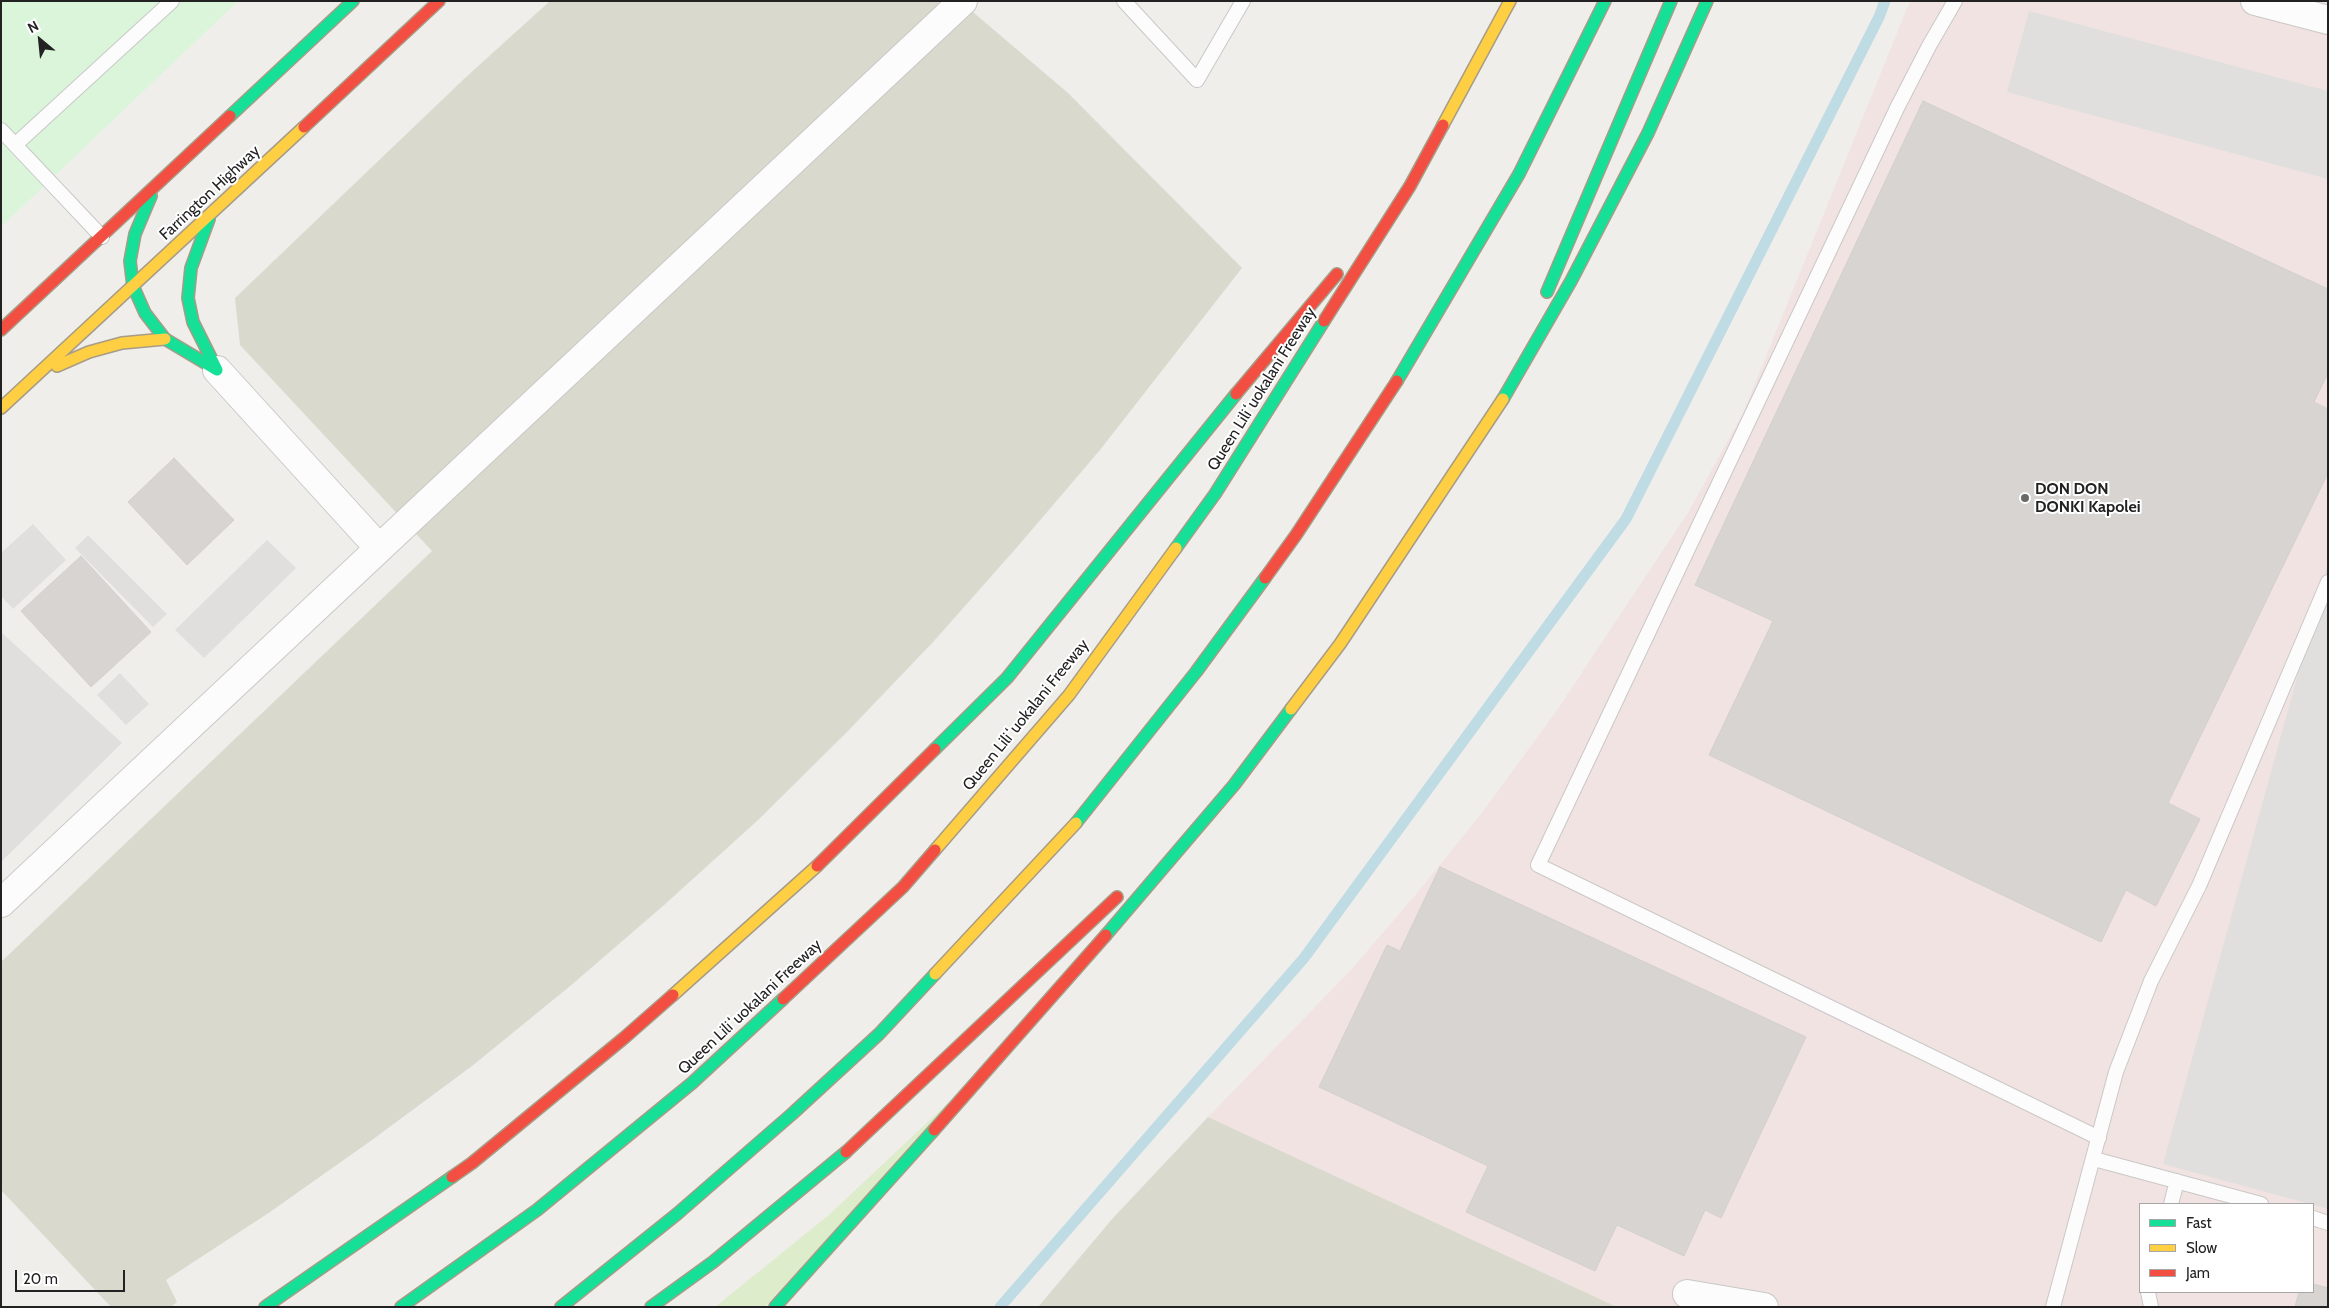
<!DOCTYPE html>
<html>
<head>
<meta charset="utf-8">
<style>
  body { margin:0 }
  #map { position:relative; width:2329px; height:1308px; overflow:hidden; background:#f0eeeb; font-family:Cabin,sans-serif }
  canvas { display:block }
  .frame { position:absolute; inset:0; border:2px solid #222; pointer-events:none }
  .legend { position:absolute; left:2139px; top:1203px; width:175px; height:90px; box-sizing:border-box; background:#fff; border:1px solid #a7a7a7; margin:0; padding:6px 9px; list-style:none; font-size:15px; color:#222 }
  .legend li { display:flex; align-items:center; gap:10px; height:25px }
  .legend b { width:25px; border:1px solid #a7a7a7 }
  .north { position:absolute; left:15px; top:15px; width:50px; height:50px; -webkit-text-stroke:4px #fff; paint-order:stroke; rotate:332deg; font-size:14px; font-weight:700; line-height:20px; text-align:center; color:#222 }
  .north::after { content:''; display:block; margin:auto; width:18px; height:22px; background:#222; clip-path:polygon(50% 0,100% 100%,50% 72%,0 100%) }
  .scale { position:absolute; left:15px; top:1270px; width:110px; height:22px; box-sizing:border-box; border:2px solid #222; border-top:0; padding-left:6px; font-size:15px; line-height:18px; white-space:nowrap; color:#222; -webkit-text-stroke:4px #fff; paint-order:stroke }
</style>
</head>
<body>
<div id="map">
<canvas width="2329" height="1308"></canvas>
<div class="frame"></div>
<ul class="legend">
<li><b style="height:6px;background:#16e098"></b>Fast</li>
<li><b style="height:6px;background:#ffcf43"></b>Slow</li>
<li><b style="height:6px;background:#f24e42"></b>Jam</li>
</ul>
<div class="north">N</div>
<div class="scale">20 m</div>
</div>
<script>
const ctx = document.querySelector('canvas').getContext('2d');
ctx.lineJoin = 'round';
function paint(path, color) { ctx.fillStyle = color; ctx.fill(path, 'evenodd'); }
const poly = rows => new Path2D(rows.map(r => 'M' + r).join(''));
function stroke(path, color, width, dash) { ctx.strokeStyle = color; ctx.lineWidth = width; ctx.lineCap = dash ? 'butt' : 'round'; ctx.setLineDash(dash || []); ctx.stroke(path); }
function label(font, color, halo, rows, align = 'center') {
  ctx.font = font + ' Cabin,sans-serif'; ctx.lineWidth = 4; ctx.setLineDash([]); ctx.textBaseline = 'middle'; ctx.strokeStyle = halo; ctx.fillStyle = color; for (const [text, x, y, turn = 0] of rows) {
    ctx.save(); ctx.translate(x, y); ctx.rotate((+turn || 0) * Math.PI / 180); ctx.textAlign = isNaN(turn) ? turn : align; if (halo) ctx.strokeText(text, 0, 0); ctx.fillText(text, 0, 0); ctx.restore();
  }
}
const commercial = poly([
  [1910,1,2328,1,2328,1307,1617,1307,1208,1117,1350,971,1417,893,1481,814,1555,713,1689,511,1743,413],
  [2140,1204,2313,1204,2313,1292,2140,1292]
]);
const construction = poly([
  [550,1,960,1,1068,93,1242,268,1100,450,1018,546,934,641,847,732,757,821,663,906,569,987,472,1066,372,1140,270,1212,166,1280,177,1302,171,1307,111,1307,1,1190,1,962,432,551,240,345,235,298,465,78],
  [1208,1117,1617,1307,1038,1307,1113,1218]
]);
const grass = poly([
  [967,1085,765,1307,715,1307,830,1214]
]);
const park = poly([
  [1,1,238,1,1,227]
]);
const parking = poly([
  [2029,11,2328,91,2328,179,2007,92],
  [33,524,66,560,13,609,1,596,1,553],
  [88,535,167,614,153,627,75,548],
  [267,540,296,568,204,658,175,630],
  [2328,565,2328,1209,2163,1164],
  [1,632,122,743,1,862],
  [120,673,149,704,126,725,97,695]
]);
const stream = poly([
  [1000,1307,1304,958,1626,519,1879,17,1885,1]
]);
const building = poly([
  [1923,101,2328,289,2328,373,2314,402,2328,409,2328,473,2168,803,2200,819,2156,906,2126,890,2101,942,1709,755,1773,621,1695,585,1923,101],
  [174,458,234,520,187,565,128,502,174,458],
  [81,556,151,632,91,687,21,611,81,556],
  [1440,867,1806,1037,1721,1218,1705,1210,1684,1256,1617,1225,1595,1271,1466,1212,1488,1166,1319,1087,1387,945,1400,951,1440,867],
  [2313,1284,2328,1288,2328,1307,2295,1307,2299,1292,2313,1292,2313,1284]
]);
const lane = poly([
  [1124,1,1197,80,1243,1],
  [1955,1,1929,46,1898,106,1538,865,2099,1138],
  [1,130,102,237],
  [15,145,172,1],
  [2094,1159,2261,1204],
  [2171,1204,2177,1181],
  [2313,1218,2328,1223],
  [2148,1292,2151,1307],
  [2053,1307,2116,1072,2151,981,2199,886,2328,582]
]);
const street = poly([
  [2255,1,2328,20],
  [217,370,379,548],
  [1,903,963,1],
  [1687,1294,1764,1307]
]);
const fast = poly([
  [230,116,353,1],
  [151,196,135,234,130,261,133,286,145,313,165,339,217,370],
  [209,219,191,268,188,298,193,322,217,370],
  [1547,292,1671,1],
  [1397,381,1519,174,1605,1],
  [1503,399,1571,281,1648,133,1707,1],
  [1176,548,1215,494,1324,321],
  [935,749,1007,678,1236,394],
  [1076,823,1196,672,1265,578],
  [1106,935,1234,785,1291,709],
  [265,1307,452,1177],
  [401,1307,537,1210,692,1083,783,999],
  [561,1307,677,1214,792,1114,879,1034,935,974],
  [651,1307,713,1262,846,1152],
  [775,1307,934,1130]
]);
const slow = poly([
  [1443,125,1510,1],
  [57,366,89,352,122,343,165,339],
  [1,408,304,127],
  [1291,709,1340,644,1503,399],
  [935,850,1069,695,1176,548],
  [935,974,1076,823],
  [673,995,817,866]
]);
const jam = poly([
  [304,127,439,1],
  [1324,321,1410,186,1443,125],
  [1,330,230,116],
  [1236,394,1337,274],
  [1265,578,1296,535,1397,381],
  [817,866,935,749],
  [783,999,903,887,935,850],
  [934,1130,1106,935],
  [846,1152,1117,897],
  [452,1177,472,1163,624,1038,673,995]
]);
const markers = [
  [2025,498,5,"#6a6968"]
];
const streetNames = [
  ["Farrington Highway",210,193,-43],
  ["Queen Liliʻuokalani Freeway",1262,389,-58],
  ["Queen Liliʻuokalani Freeway",1026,715,-51],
  ["Queen Liliʻuokalani Freeway",750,1007,-43]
];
const poiNames = [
  ["DON DON",2035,489],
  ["DONKI Kapolei",2035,507]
];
paint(commercial, '#f1e3e1');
paint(construction, '#d9d9cd');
paint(grass, '#ddeccb');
paint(park, '#daf5da');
paint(parking, '#e0dfde');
stroke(stream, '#bfdbe3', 11);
paint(building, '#d7d4d2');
stroke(building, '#d3d0cc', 1);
stroke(lane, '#c9c8c7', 16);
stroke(street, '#c9c8c7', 30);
stroke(fast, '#a79c86', 14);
stroke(slow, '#a79c86', 14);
stroke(jam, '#a79c86', 14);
stroke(lane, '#fdfcfc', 14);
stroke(street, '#fdfcfc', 28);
stroke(fast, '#16e098', 11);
stroke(slow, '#ffcf43', 11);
stroke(jam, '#f24e42', 11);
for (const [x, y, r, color] of markers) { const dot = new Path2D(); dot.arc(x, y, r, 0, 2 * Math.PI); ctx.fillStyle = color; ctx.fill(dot); stroke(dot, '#fff', 2); }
label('16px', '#222', '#fff', streetNames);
label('bold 16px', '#222', '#fff', poiNames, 'left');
</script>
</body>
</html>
